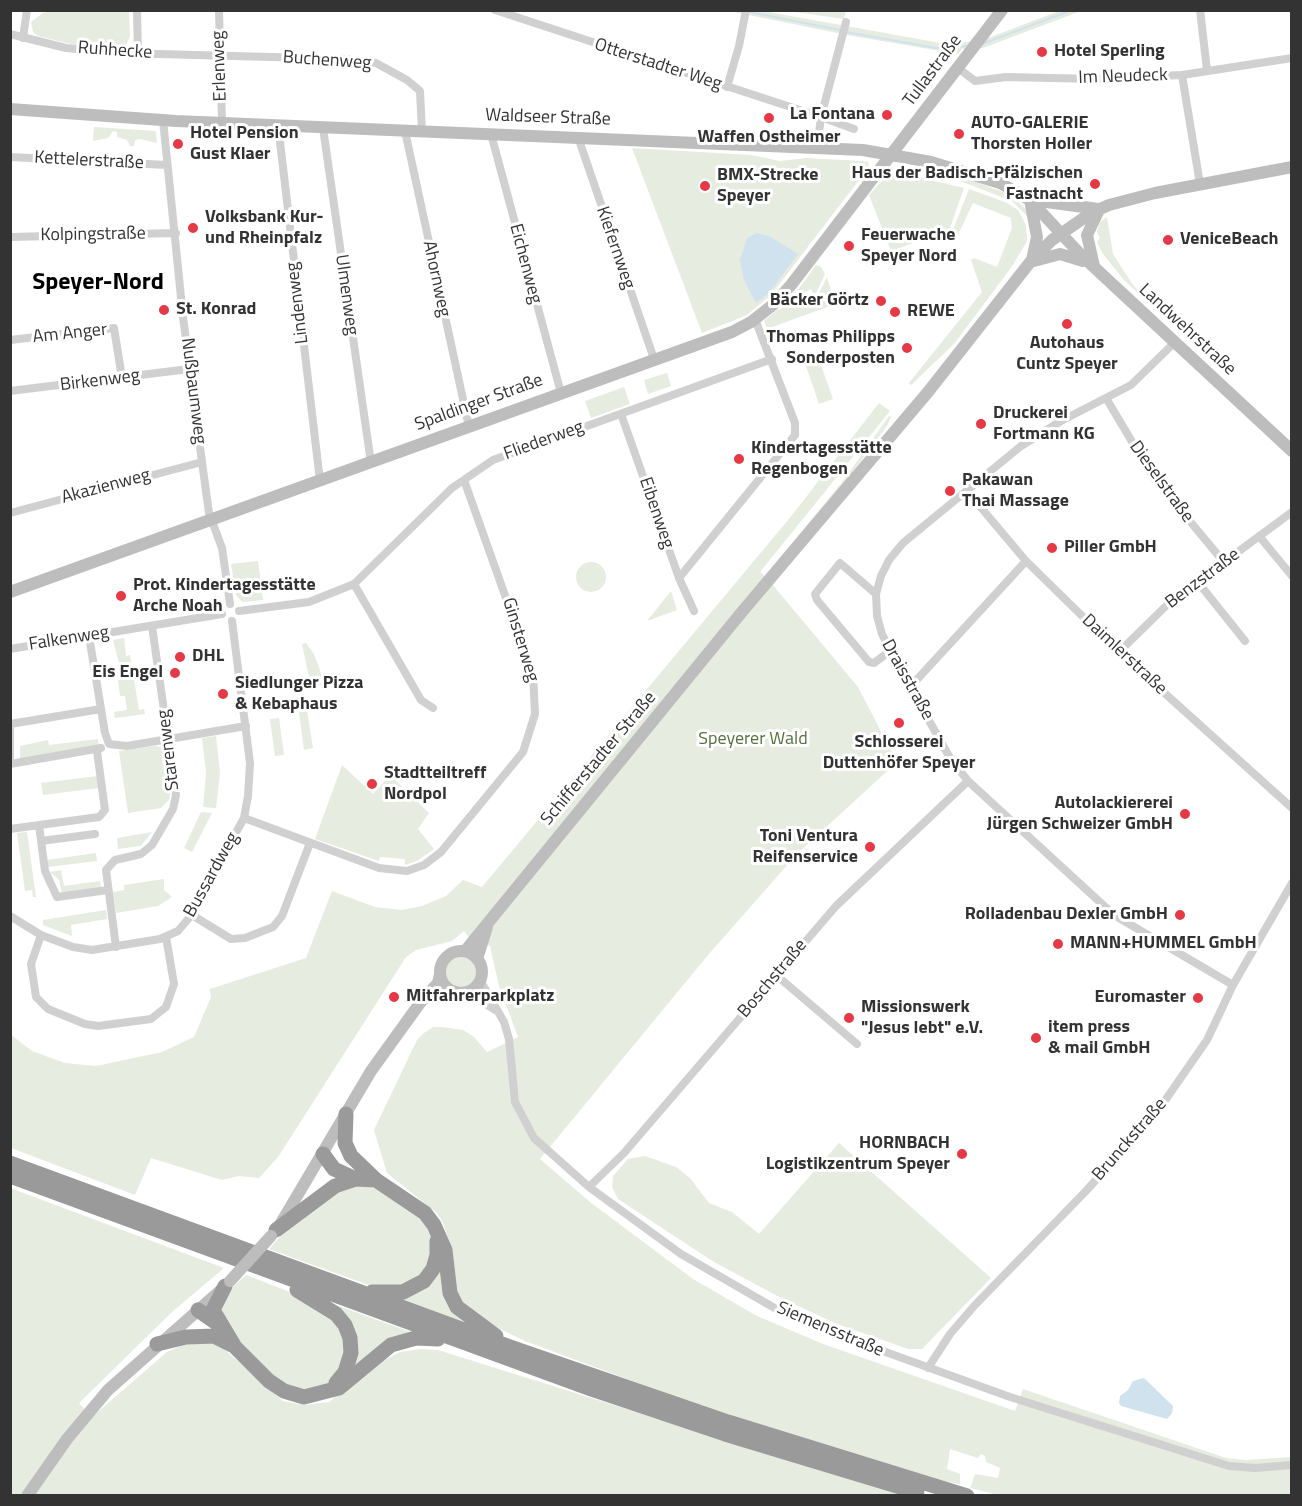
<!DOCTYPE html>
<html>
<head>
<meta charset="utf-8">
<style>
  body { margin:0 }
  #map { position:relative; width:1302px; height:1506px; overflow:hidden; background:#fff; font-family:"Titillium Web",sans-serif }
  canvas { display:block }
  .frame { position:absolute; inset:0; border:12px solid #333; pointer-events:none }
</style>
</head>
<body>
<div id="map">
<canvas width="1302" height="1506"></canvas>
<div class="frame"></div>
</div>
<script>
const ctx = document.querySelector('canvas').getContext('2d');
ctx.lineJoin = 'round';
function paint(path, color) { ctx.fillStyle = color; ctx.fill(path, 'evenodd'); }
const poly = rows => new Path2D(rows.map(r => 'M' + r).join(''));
function stroke(path, color, width, dash) { ctx.strokeStyle = color; ctx.lineWidth = width; ctx.lineCap = dash ? 'butt' : 'round'; ctx.setLineDash(dash || []); ctx.stroke(path); }
function label(font, color, halo, rows, align = 'center') {
  ctx.font = font + ' "Titillium Web",sans-serif'; ctx.lineWidth = 6; ctx.setLineDash([]); ctx.textBaseline = 'middle'; ctx.strokeStyle = halo; ctx.fillStyle = color; for (const [text, x, y, turn = 0] of rows) {
    ctx.save(); ctx.translate(x, y); ctx.rotate((+turn || 0) * Math.PI / 180); ctx.textAlign = isNaN(turn) ? turn : align; if (halo) ctx.strokeText(text, 0, 0); ctx.fillText(text, 0, 0); ctx.restore();
  }
}
const green = poly([
  [52,11,129,11,130,36,125,47,115,49,71,44,38,36,33,32,31,22,43,13],
  [729,11,763,11,946,44,983,40,1059,11,1081,11,983,48,962,49,958,54,847,35],
  [788,11,846,11,844,19],
  [94,127,156,131,157,143,140,139,135,140,134,146,130,146,127,140,117,137,117,132,113,131,108,138,93,141],
  [632,148,751,155,780,161,806,158,862,161,868,162,869,167,771,295,747,315,702,333],
  [918,164,950,172,1013,196,1029,213,1028,217,1012,201,955,179,917,170],
  [891,171,964,188,950,228,941,233,891,251,869,195],
  [969,189,1005,202,1018,210,1026,225,1027,241,1013,265,954,344,911,385,909,383,982,292,971,260,974,258,997,267,1012,228,1011,218,973,203,955,241,953,230],
  [1107,217,1113,254,1133,285,1164,317,1124,280,1103,254,1097,242,1100,238,1097,232,1100,222],
  [816,265,821,267,825,274,816,293,813,293,811,289,805,292,806,296,784,304,800,287],
  [827,277,835,304,767,329,764,321,777,310,818,295],
  [818,357,833,399,819,404,805,363],
  [667,373,671,386,648,394,644,380],
  [624,387,630,404,591,418,585,401],
  [879,403,890,411,760,572,765,576,843,481,889,416,891,417,887,426,839,490,767,578,858,687,897,762,797,854,708,955,540,1159,590,1202,693,1279,757,1316,823,1344,1015,1411,1023,1389,1226,1458,1246,1460,1291,1457,1291,1495,998,1495,970,1488,975,1474,998,1478,1000,1468,986,1462,985,1456,981,1454,978,1458,950,1449,947,1469,960,1474,960,1484,942,1481,686,1401,525,1341,492,1325,464,1307,454,1289,452,1250,443,1223,437,1213,387,1173,374,1130,417,1040,424,1033,433,1027,442,1027,463,1030,473,1036,487,1052,518,1037,499,986,490,946,470,939,464,931,452,941,416,950,406,957,278,1157,259,1178,239,1176,222,1180,151,1158,135,1195,11,1148,10,1034,32,1051,65,1063,96,1066,162,1052,194,1037,211,997,210,989,306,958,332,891,375,907,402,910,422,906,446,896,463,880,482,887,793,514],
  [258,561,263,600,242,602,236,595,231,564],
  '576 577a15 15 0 1 1 30 0a15 15 0 1 1-30 0Z',
  [671,591,677,610,647,621],
  [124,638,126,656,130,655,139,710,144,709,145,714,115,718,114,712,127,710,125,696,120,696,118,680,123,679,113,640],
  [306,643,314,654,325,684,311,687,302,644],
  [307,711,313,748,304,750,299,712],
  [279,718,284,755,275,756,270,719],
  [216,736,220,773,216,808,203,807,206,772,202,738],
  [98,739,98,745,20,760,20,746,48,740,49,745],
  [155,746,161,747,165,752,171,788,169,800,161,808,128,813,119,751],
  [342,765,373,794,390,775,429,813,418,829,434,849,417,861,405,865,405,859,380,857,379,861,315,839],
  [97,776,99,788,43,795,41,783],
  [201,812,212,813,192,852,184,848],
  [27,832,36,897,33,897,32,890,25,891,17,833],
  [152,832,141,846,118,849,117,838],
  [96,853,97,861,48,867,47,860],
  [61,870,64,886,100,881,101,888,62,894,59,880,50,872],
  [164,879,164,890,172,897,158,906,116,913,113,892,124,890,124,885],
  [106,910,107,919,71,925,72,936,43,925,43,920],
  '443 972a17 17 0 1 1 34 0a17 17 0 1 1-34 0Z',
  [839,1143,991,1278,922,1349,908,1349,837,1324,783,1299,714,1262,653,1222,618,1199,612,1187,613,1176,628,1159,645,1156,659,1161,676,1167,690,1178,709,1203,732,1212,759,1234],
  [373,1185,422,1219,434,1240,432,1261,413,1285,374,1287,269,1249,287,1229,340,1187],
  [10,1188,224,1268,172,1312,79,1403,92,1417,167,1352,194,1340,211,1341,224,1349,283,1401,304,1405,329,1402,376,1364,400,1352,420,1349,438,1350,901,1495,11,1495],
  [438,1265,444,1275,474,1327,392,1297],
  [246,1275,285,1290,322,1308,341,1326,346,1359,330,1383,310,1391,279,1384,220,1319,219,1300],
  [325,1301,416,1334,354,1372,353,1357]
]);
const water = poly([
  [757,233,769,236,798,254,769,293,756,303,744,280,740,260,747,238],
  [1144,1378,1173,1406,1172,1413,1167,1419,1121,1406,1119,1403,1120,1396,1128,1390,1133,1381]
]);
const stream = poly([
  [749,12,840,30],
  [846,32,936,48,968,46],
  [982,44,1072,10]
]);
const street = poly([
  [137,10,138,54],
  [219,10,222,122],
  [495,10,821,117,817,148],
  [1200,10,1207,70],
  [846,22,821,117,854,129],
  [10,34,66,48,120,53,347,59,376,63,407,80,420,91,422,132],
  [23,38,27,10],
  [958,68,975,81,1006,77,1095,79,1182,75,1292,58],
  [1182,75,1200,184],
  [727,87,739,46,746,10],
  [163,120,183,317,202,462,209,513,222,548,230,604],
  [278,125,320,481],
  [323,128,371,463],
  [405,131,469,427],
  [491,134,561,393],
  [578,137,654,359],
  [10,157,167,165],
  [10,237,176,233],
  [10,340,114,328,122,378],
  [1174,343,1131,385,1061,421,1021,446,903,543,889,560,881,576,876,594,877,616,882,634,893,656,950,758,968,781,1114,915,1233,985],
  [10,391,189,369],
  [1106,398,1153,477,1223,561],
  [621,414,679,578,694,611],
  [967,491,1026,561,1119,652,1292,808],
  [10,513,202,462],
  [1259,536,1292,576],
  [679,578,795,435,795,423,755,319],
  [1197,581,1245,641],
  [354,584,421,700,433,708],
  [876,594,840,563,815,594,817,600,869,662,874,663,890,651],
  [239,611,309,602,354,584,452,488,493,460,772,359],
  [89,636,105,733,109,744,127,746,246,726],
  [10,649,222,614],
  [1119,652,1170,602,1292,512],
  [911,686,1026,561],
  [10,724,101,709],
  [10,729,10,758],
  [10,764,101,748],
  [244,818,379,868,407,871,424,865,441,852,523,752,535,714,533,674,464,480],
  [39,825,45,871,57,897,108,890],
  [10,829,99,817,105,810,97,751],
  [41,841,95,834],
  [192,915,231,939,245,938,273,927,282,916,310,843],
  [10,916,41,935,73,947,92,950,160,939,178,931,189,918,244,818,248,796,250,763,232,621],
  [41,935,31,964,36,997,48,1009,85,1024,98,1026,151,1019,166,1007,174,984,166,937],
  [116,947,106,870,115,860,141,854,152,845,173,809,176,795,152,626],
  [776,975,857,1044],
  [480,980,504,1022,509,1039,515,1102,534,1138,589,1187,681,1254,778,1310,811,1325,1010,1397,1229,1466,1255,1468,1292,1465],
  [467,992,495,1010],
  [589,1187,624,1153,836,906,968,781],
  [928,1368,950,1334,975,1305,1085,1192,1155,1115,1207,1040,1233,985,1292,883]
]);
const secondary = poly([
  [10,109,176,121,863,150,931,162,1000,183,1030,200,1081,255,1292,451],
  [1030,200,1037,237,1032,260],
  [1032,200,1098,209],
  [1034,261,1060,254,1083,261],
  [1094,266,1087,235,1099,210],
  [10,592,732,332,751,322,774,304,791,285,1002,10],
  [465,951,741,613,928,392,1031,261,1052,240,1091,213,1109,205,1155,193,1292,167],
  '440 972a21 21 0 1 1 42 0a21 21 0 1 1-42 0Z',
  [477,959,487,927],
  [281,1223,371,1071,420,1003,438,983,440,974],
  [27,1496,67,1439,108,1390,221,1290]
]);
const highway = poly([
  [346,1114,345,1143,351,1156,376,1180,425,1213,434,1225,445,1250,450,1293,457,1307,496,1336],
  [323,1154,334,1169,356,1179],
  [10,1163,513,1348,728,1422,967,1496],
  [10,1176,591,1389,725,1434,917,1492],
  [276,1230,335,1186,356,1179,376,1180],
  [225,1286,213,1310,235,1347,269,1381,284,1391,304,1397,339,1388,391,1345,416,1338,438,1339],
  [297,1290,336,1314,345,1325,350,1338,351,1353,345,1372,336,1383],
  [372,1292,403,1292,424,1281,433,1269,437,1255,437,1241],
  [198,1310,218,1324],
  [157,1344,186,1337,214,1336,232,1345]
]);
const secondaryBridge = poly([
  [230,1281,271,1236]
]);
const markers = [
  [1042,52,6,"#e63946"],
  [887,115,6,"#e63946"],
  [769,118,6,"#e63946"],
  [959,134,6,"#e63946"],
  [178,144,6,"#e63946"],
  [1095,184,6,"#e63946"],
  [705,186,6,"#e63946"],
  [193,228,6,"#e63946"],
  [1168,240,6,"#e63946"],
  [849,246,6,"#e63946"],
  [881,301,6,"#e63946"],
  [164,310,6,"#e63946"],
  [895,312,6,"#e63946"],
  [1067,324,6,"#e63946"],
  [907,348,6,"#e63946"],
  [981,424,6,"#e63946"],
  [739,459,6,"#e63946"],
  [950,491,6,"#e63946"],
  [1052,548,6,"#e63946"],
  [121,596,6,"#e63946"],
  [180,657,6,"#e63946"],
  [175,673,6,"#e63946"],
  [223,694,6,"#e63946"],
  [899,723,6,"#e63946"],
  [372,784,6,"#e63946"],
  [1185,814,6,"#e63946"],
  [870,847,6,"#e63946"],
  [1180,915,6,"#e63946"],
  [1058,944,6,"#e63946"],
  [394,997,6,"#e63946"],
  [1198,998,6,"#e63946"],
  [849,1018,6,"#e63946"],
  [1036,1038,6,"#e63946"],
  [962,1154,6,"#e63946"]
];
const streetNames = [
  ["Ruhhecke",115,51,4],
  ["Buchenweg",327,61,4],
  ["Otterstadter Weg",658,65,18],
  ["Erlenweg",220,66,-92],
  ["Tullastraße",933,71,-53],
  ["Im Neudeck",1123,77,-2],
  ["Waldseer Straße",548,118,2],
  ["Kettelerstraße",89,161,3],
  ["Kolpingstraße",93,235,-1],
  ["Kiefernweg",615,248,71],
  ["Eichenweg",525,264,75],
  ["Ahornweg",436,279,78],
  ["Ulmenweg",346,295,82],
  ["Lindenweg",298,303,-97],
  ["Landwehrstraße",1187,330,43],
  ["Am Anger",70,334,-6],
  ["Birkenweg",100,381,-7],
  ["Nußbaumweg",193,391,83],
  ["Spaldinger Straße",479,403,-20],
  ["Fliederweg",544,441,-20],
  ["Dieselstraße",1161,482,54],
  ["Akazienweg",106,487,-15],
  ["Eibenweg",656,513,71],
  ["Benzstraße",1203,579,-37],
  ["Falkenweg",69,639,-9],
  ["Ginsterweg",520,640,73],
  ["Daimlerstraße",1124,655,43],
  ["Draisstraße",907,680,61],
  ["Starenweg",169,750,-97],
  ["Schifferstadter Straße",599,759,-50],
  ["Bussardweg",212,875,-61],
  ["Boschstraße",773,979,-50],
  ["Brunckstraße",1130,1140,-49],
  ["Siemensstraße",830,1330,23]
];
const poiNames = [
  ["Hotel Sperling",1054,52],
  ["La Fontana",875,115,"right"],
  ["AUTO-GALERIE",971,124],
  ["Thorsten Holler",971,145],
  ["Hotel Pension",190,134],
  ["Gust Klaer",190,155],
  ["Waffen Ostheimer",769,138,"center"],
  ["Haus der Badisch-Pfälzischen",1083,174,"right"],
  ["Fastnacht",1083,195,"right"],
  ["BMX-Strecke",717,176],
  ["Speyer",717,197],
  ["Volksbank Kur-",205,218],
  ["und Rheinpfalz",205,239],
  ["Feuerwache",861,236],
  ["Speyer Nord",861,257],
  ["VeniceBeach",1180,240],
  ["Bäcker Görtz",869,301,"right"],
  ["St. Konrad",176,310],
  ["REWE",907,312],
  ["Thomas Philipps",895,338,"right"],
  ["Sonderposten",895,359,"right"],
  ["Autohaus",1067,344,"center"],
  ["Cuntz Speyer",1067,365,"center"],
  ["Druckerei",993,414],
  ["Fortmann KG",993,435],
  ["Kindertagesstätte",751,449],
  ["Regenbogen",751,470],
  ["Pakawan",962,481],
  ["Thai Massage",962,502],
  ["Piller GmbH",1064,548],
  ["Prot. Kindertagesstätte",133,586],
  ["Arche Noah",133,607],
  ["DHL",192,657],
  ["Eis Engel",163,673,"right"],
  ["Siedlunger Pizza",235,684],
  ["& Kebaphaus",235,705],
  ["Schlosserei",899,743,"center"],
  ["Duttenhöfer Speyer",899,764,"center"],
  ["Stadtteiltreff",384,774],
  ["Nordpol",384,795],
  ["Autolackiererei",1173,804,"right"],
  ["Jürgen Schweizer GmbH",1173,825,"right"],
  ["Toni Ventura",858,837,"right"],
  ["Reifenservice",858,858,"right"],
  ["Rolladenbau Dexler GmbH",1168,915,"right"],
  ["MANN+HUMMEL GmbH",1070,944],
  ["Mitfahrerparkplatz",406,997],
  ["Euromaster",1186,998,"right"],
  ["Missionswerk",861,1008],
  ["\"Jesus lebt\" e.V.",861,1029],
  ["item press",1048,1028],
  ["& mail GmbH",1048,1049],
  ["HORNBACH",950,1144,"right"],
  ["Logistikzentrum Speyer",950,1165,"right"]
];
const parkNames = [
  ["Speyerer Wald",753,740]
];
const districtNames = [
  ["Speyer-Nord",98,283]
];
paint(green, '#e6ecdf');
paint(water, '#cfe2ee');
stroke(stream, '#cfe2ee', 2);
stroke(street, '#d0d0d0', 8);
stroke(secondary, '#bdbdbd', 12);
stroke(highway, '#9a9a9a', 15);
stroke(secondaryBridge, '#bdbdbd', 12);
for (const [x, y, r, color] of markers) { const dot = new Path2D(); dot.arc(x, y, r, 0, 2 * Math.PI); ctx.fillStyle = color; ctx.fill(dot); stroke(dot, '#fff', 2); }
label('18px', '#333', '#fff', streetNames);
label('bold 18px', '#333', '#fff', poiNames, 'left');
label('18px', '#56703f', '#fff', parkNames);
label('bold 24px', '#000', '#fff', districtNames);
</script>
</body>
</html>
